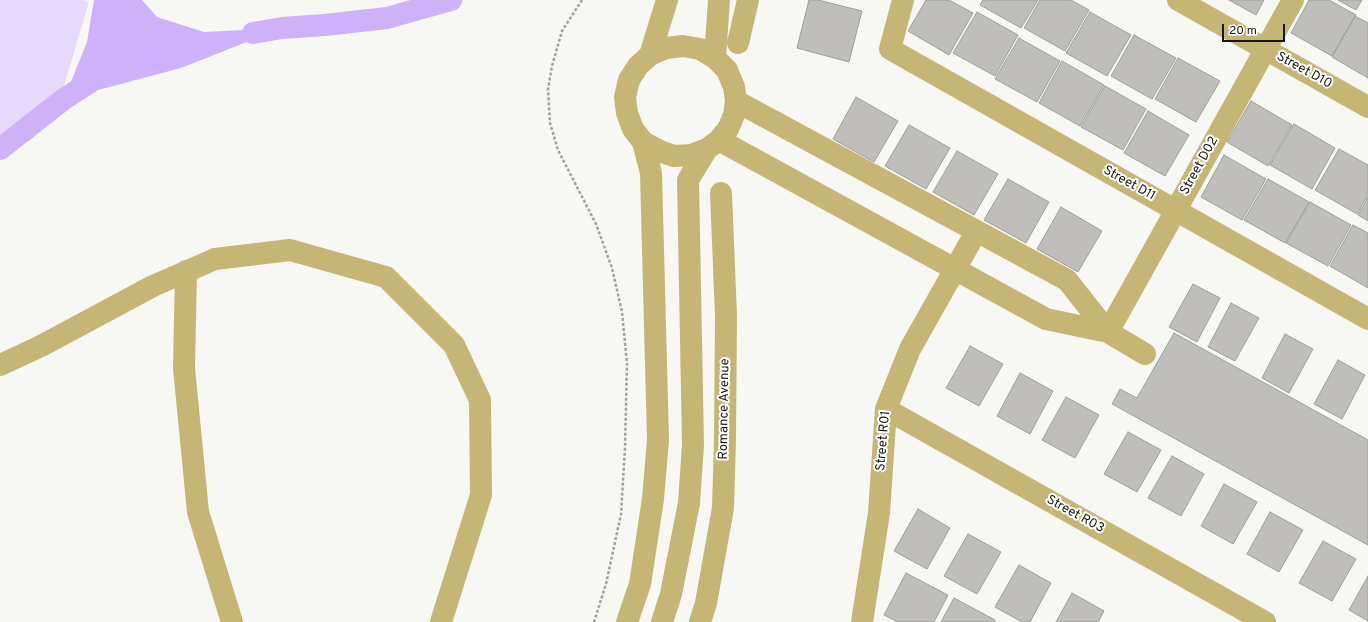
<!DOCTYPE html>
<html>
<head>
<meta charset="utf-8">
<style>
  body { margin:0 }
  #map { position:relative; width:1368px; height:622px; overflow:hidden; background:#f7f7f3; font-family:Overpass,sans-serif }
  canvas { display:block }
  .scale { position:absolute; left:1222px; top:24px; width:63px; height:18px; box-sizing:border-box; border:2px solid #151514; border-top:0; padding-left:5px; font-size:12px; line-height:14px; white-space:nowrap; color:#151514; -webkit-text-stroke:3px #fff; paint-order:stroke }
</style>
</head>
<body>
<div id="map">
<canvas width="1368" height="622"></canvas>
<div class="scale">20 m</div>
</div>
<script>
const ctx = document.querySelector('canvas').getContext('2d');
ctx.lineJoin = 'round';
function paint(path, color) { ctx.fillStyle = color; ctx.fill(path, 'evenodd'); }
const poly = rows => new Path2D(rows.map(r => 'M' + r).join(''));
function stroke(path, color, width, dash) { ctx.strokeStyle = color; ctx.lineWidth = width; ctx.lineCap = dash ? 'butt' : 'round'; ctx.setLineDash(dash || []); ctx.stroke(path); }
function label(font, color, halo, rows, align = 'center') {
  ctx.font = font + ' Overpass,sans-serif'; ctx.lineWidth = 4; ctx.setLineDash([]); ctx.textBaseline = 'middle'; ctx.strokeStyle = halo; ctx.fillStyle = color; for (const [text, x, y, turn = 0] of rows) {
    ctx.save(); ctx.translate(x, y); ctx.rotate((+turn || 0) * Math.PI / 180); ctx.textAlign = isNaN(turn) ? turn : align; if (halo) ctx.strokeText(text, 0, 0); ctx.fillText(text, 0, 0); ctx.restore();
  }
}
const green = poly([
  [0,0,83,0,89,2,63,89,0,140]
]);
const water = poly([
  [94,0,142,0,157,17,204,32,282,28,181,68,64,99,87,42]
]);
const canal = poly([
  [253,33,282,28,325,25,387,18,451,0],
  [0,149,64,99,89,83]
]);
const building = poly([
  [809,0,818,0,862,11,849,62,797,48,809,0],
  [926,0,949,0,973,13,949,55,908,31,926,0],
  [983,0,1038,0,1021,28,980,5,983,0],
  [1040,0,1071,0,1089,10,1065,51,1024,28,1040,0],
  [1229,0,1264,0,1256,15,1229,0],
  [1309,0,1329,0,1356,15,1332,56,1291,33,1309,0],
  [1338,0,1362,0,1356,10,1338,0],
  [977,12,1018,35,995,76,953,53,977,12],
  [1090,12,1131,35,1107,76,1066,53,1090,12],
  [1355,16,1368,23,1368,78,1332,57,1355,16],
  [1134,35,1176,58,1152,99,1111,76,1134,35],
  [1019,38,1060,61,1037,102,995,79,1019,38],
  [1178,58,1220,81,1196,122,1155,99,1178,58],
  [1062,61,1104,85,1080,126,1039,103,1062,61],
  [1105,86,1146,109,1123,150,1081,127,1105,86],
  [856,97,898,121,874,162,833,139,856,97],
  [1251,101,1292,125,1268,166,1227,142,1251,101],
  [1148,111,1189,135,1165,176,1124,153,1148,111],
  [1294,124,1335,148,1312,189,1270,165,1294,124],
  [909,125,950,148,926,189,885,166,909,125],
  [1339,149,1368,165,1368,194,1357,214,1315,190,1339,149],
  [957,151,998,174,974,215,933,192,957,151],
  [1224,155,1266,179,1242,220,1201,197,1224,155],
  [1008,179,1049,202,1026,243,984,220,1008,179],
  [1268,179,1309,202,1285,243,1244,220,1268,179],
  [1368,197,1368,221,1358,215,1368,197],
  [1310,202,1351,225,1328,266,1286,243,1310,202],
  [1061,207,1102,231,1078,272,1037,249,1061,207],
  [1353,225,1368,233,1368,288,1330,266,1353,225],
  [1193,284,1220,298,1197,342,1169,327,1193,284],
  [1231,303,1259,318,1235,361,1208,347,1231,303],
  [1174,333,1368,440,1368,545,1112,404,1120,389,1137,398,1174,333],
  [1285,334,1313,349,1289,393,1262,378,1285,334],
  [970,346,1003,364,979,406,946,388,970,346],
  [1338,360,1365,375,1342,419,1314,404,1338,360],
  [1020,373,1053,391,1030,434,997,416,1020,373],
  [1066,397,1099,415,1075,458,1042,440,1066,397],
  [1128,432,1161,450,1137,492,1104,474,1128,432],
  [1172,456,1204,474,1181,516,1148,498,1172,456],
  [1224,484,1257,502,1233,544,1201,526,1224,484],
  [918,509,950,528,927,569,894,551,918,509],
  [1270,512,1303,530,1279,572,1247,554,1270,512],
  [968,534,1001,552,977,594,944,576,968,534],
  [1323,541,1356,559,1332,601,1299,583,1323,541],
  [1019,565,1051,583,1030,622,1022,622,995,607,1019,565],
  [906,573,948,595,934,622,898,622,884,615,906,573],
  [1368,576,1368,621,1349,610,1368,576],
  [1072,593,1104,611,1098,622,1056,622,1072,593],
  [954,598,995,620,995,622,941,622,954,598]
]);
const path = poly([
  [582,0,562,31,552,66,548,89,550,123,558,150,596,224,612,268,622,312,627,363,625,448,621,514,606,584,594,622]
]);
const minor = poly([
  [903,0,890,49,1368,319],
  [1178,0,1368,107],
  [738,43,748,0],
  [650,55,667,0],
  [715,58,700,49,683,46,666,48,650,55,638,66,629,80,625,97,627,113,633,129,643,142,662,152,674,156,691,155,707,149,719,140,728,129,734,115,736,101,734,87,727,70,715,58,719,0],
  [736,101,1067,280,1108,332],
  [719,140,1046,319,1108,332,1145,354],
  [186,271,184,368,198,512,232,622],
  [1108,332,1293,0],
  [0,365,41,346,153,286,215,259,290,250,386,277,454,345,480,400,481,495,441,622],
  [886,409,1265,622],
  [627,622,640,584,653,499,658,440,651,173,643,142],
  [662,622,671,594,689,503,693,445,688,180,707,149],
  [700,622,706,603,723,508,725,439,726,316,721,193],
  [862,622,879,513,886,409,910,349,976,232]
]);
const streetNames = [
  ["Street D10",1304,71,29],
  ["Street D02",1200,166,-61],
  ["Street D11",1129,184,29],
  ["Romance Avenue",725,409,-89],
  ["Street R01",884,441,-85],
  ["Street R03",1075,515,29]
];
paint(green, '#e6dafc');
paint(water, '#cdb2fa');
stroke(canal, '#cdb2fa', 22);
paint(building, '#bfbebb');
stroke(building, '#9e9e9a', 1);
stroke(path, '#a1a19e', 2.5, [3, 2]);
stroke(minor, '#c6b676', 22);
label('13px', '#151514', '#fff', streetNames);
</script>
</body>
</html>
